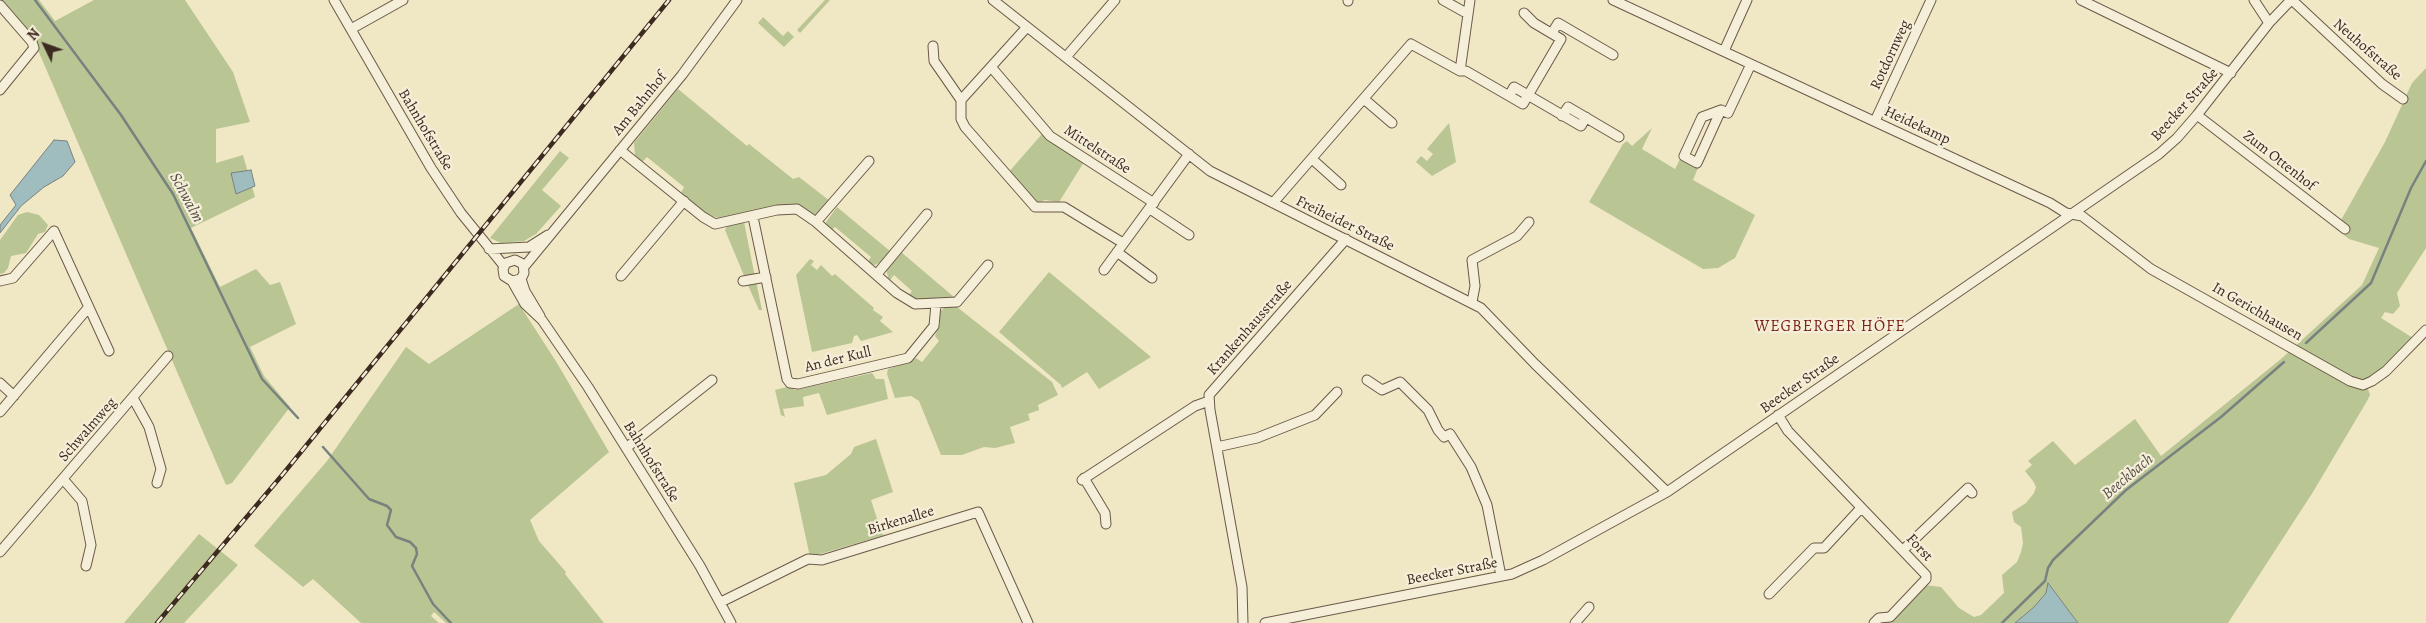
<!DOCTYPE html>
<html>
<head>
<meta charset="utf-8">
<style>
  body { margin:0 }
  #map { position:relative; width:2426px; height:623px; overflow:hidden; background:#f0e7c4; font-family:Alegreya,serif }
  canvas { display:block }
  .north { position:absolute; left:20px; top:20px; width:50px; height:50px; -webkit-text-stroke:4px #f5efd9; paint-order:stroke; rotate:312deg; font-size:14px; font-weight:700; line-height:20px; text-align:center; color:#3d2a20 }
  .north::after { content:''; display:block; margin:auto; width:18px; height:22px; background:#3d2a20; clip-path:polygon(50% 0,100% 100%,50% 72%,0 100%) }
</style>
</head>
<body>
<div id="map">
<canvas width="2426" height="623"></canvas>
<div class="north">N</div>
</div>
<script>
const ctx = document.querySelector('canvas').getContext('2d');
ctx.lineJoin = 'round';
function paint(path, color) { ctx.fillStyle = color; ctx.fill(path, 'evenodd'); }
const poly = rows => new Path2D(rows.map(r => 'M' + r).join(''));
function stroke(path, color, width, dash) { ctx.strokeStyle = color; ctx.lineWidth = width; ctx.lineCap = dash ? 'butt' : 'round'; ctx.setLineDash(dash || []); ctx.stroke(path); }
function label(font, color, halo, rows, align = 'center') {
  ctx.font = font + ' Alegreya,serif'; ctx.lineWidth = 4.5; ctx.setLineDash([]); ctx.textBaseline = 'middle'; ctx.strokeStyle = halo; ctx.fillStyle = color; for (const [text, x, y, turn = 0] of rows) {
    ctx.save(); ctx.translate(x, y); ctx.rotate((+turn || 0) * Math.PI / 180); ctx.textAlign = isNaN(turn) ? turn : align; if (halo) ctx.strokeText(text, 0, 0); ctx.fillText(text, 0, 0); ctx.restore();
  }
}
const green = poly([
  [0,0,39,0,55,21,94,0,185,0,233,72,250,122,216,129,216,163,243,155,255,197,191,228,220,287,256,269,270,285,280,282,296,324,250,347,264,376,290,407,232,483,226,485,34,41],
  [825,0,830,0,800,33,797,30],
  [763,17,783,36,788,31,794,37,784,47,758,23],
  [2426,68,2426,248,2397,293,2400,306,2393,314,2385,312,2381,318,2413,338,2381,372,2365,380,2370,395,2367,401,2313,492,2228,623,2078,623,2048,583,2046,593,2034,607,2015,623,1881,623,1925,585,1941,587,1959,608,1974,617,1981,615,2004,593,2002,575,2017,562,2021,552,2023,543,2021,527,2014,522,2012,512,2026,503,2034,493,2036,487,2033,481,2025,471,2032,465,2028,461,2053,441,2075,465,2135,419,2161,456,2281,359,2362,285,2379,248,2349,239,2336,229,2385,142,2412,83],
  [678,89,747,146,749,144,793,179,799,177,830,201,822,212,816,215,808,214,798,205,791,204,718,218,707,214,681,193,684,187,647,157,642,162,635,155,634,143],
  [1449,123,1456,162,1432,176,1416,162,1421,156,1427,161,1433,154,1427,149],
  [1652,128,1642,149,1675,169,1680,159,1698,168,1693,180,1755,215,1735,258,1718,268,1703,269,1589,202,1623,144,1627,141,1632,146],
  [1042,134,1084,162,1059,202,1045,200,1037,203,1008,173],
  [560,151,569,158,542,190,561,206,536,234,524,241,501,243,490,238],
  [837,207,890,251,881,262,875,265,867,263,871,257,835,227,831,231,827,228,826,222],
  [27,212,39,215,48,225,45,232,38,234,26,253,11,256,8,268,4,273,0,274,0,240,18,215],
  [738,222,744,222,755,277,745,278,725,230,727,226],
  [901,252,954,297,917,301,908,296,912,291,894,275,889,281,886,269],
  [810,259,814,261,811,265,817,270,821,265,832,276,835,274,874,308,873,310,883,317,880,321,893,332,861,341,857,335,854,336,852,343,812,352,796,275],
  [1049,272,1151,357,1099,389,1087,372,1062,388,1061,385,999,332],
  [756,281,762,310,759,310,747,283],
  [519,304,557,363,609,452,530,520,539,541,566,572,565,574,604,623,446,623,434,612,431,616,439,623,361,623,313,579,303,587,254,546,327,461,406,347,429,364],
  [946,307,957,307,1052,382,1058,395,1038,405,1039,410,1028,414,1030,420,1010,427,1015,443,995,448,984,447,962,455,941,455,919,401,911,396,895,398,887,374,888,369,912,361,916,358,922,362,939,341,935,336,940,324,939,312],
  [872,373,876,379,884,379,888,399,827,415,819,393,803,397,804,406,783,409,785,417,781,415,775,390,787,387,795,390],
  [876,439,893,492,871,500,882,534,885,535,810,557,794,483,826,475,851,454,854,447],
  [199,534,238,565,184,623,124,623]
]);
const water = poly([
  [54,140,67,141,75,162,63,176,44,187,21,206,0,233,0,225,16,205,10,195,54,140],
  [251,170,255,186,236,194,231,173,251,170],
  [2048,583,2078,623,2015,623,2034,607,2046,593,2048,583]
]);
const stream = poly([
  [35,0,121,115,173,194,262,379,298,418],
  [2306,343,2371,283,2411,188,2426,161],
  [323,447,369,499,387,506,391,510,387,525,396,537,410,542,416,548,417,554,412,566,433,604,451,623],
  [2002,623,2045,581,2048,568,2053,560,2126,490,2221,417,2284,362]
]);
const minor = poly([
  [334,0,431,168,461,213,504,266],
  [993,0,1210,171,1481,308,1535,364,1667,492],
  [1443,0,1468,14],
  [1613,0,2050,203,2066,213,2082,216,2151,269,2350,381,2363,385,2372,381,2386,371,2426,330],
  [2081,0,2231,73],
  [2254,0,2269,23],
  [2292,0,2382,84,2403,99],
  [1348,1,1348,0],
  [0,5,32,42,34,48,0,90],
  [1027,27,961,100,961,119,965,127,1035,207,1064,207,1123,243],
  [351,29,403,0],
  [1552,33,1558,23,1613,55],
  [933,46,934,61,961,100],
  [1724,51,1747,0],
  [1066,57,1115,0],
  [992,68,1050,136,1154,203],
  [1460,71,1470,0],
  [1509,96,1514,87,1581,126,1586,117],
  [1364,99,1392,123],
  [1721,110,1697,163,1684,156,1702,117,1721,110,1728,113,1751,64],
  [2197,115,2345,229],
  [1562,116,1568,107,1619,137],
  [1875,121,1931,0],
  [620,150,703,217,715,224,777,210,797,209,816,222,897,293,915,304,957,302,988,265],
  [1312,159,1341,185],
  [1273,203,1411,44,1460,71,1466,71,1523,104,1561,39,1534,23,1524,13],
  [1150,209,1189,235],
  [753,217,787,379,790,383,798,384,908,358,934,326,936,304],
  [816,222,869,161],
  [489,249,529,247,548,235],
  [1117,252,1152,278],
  [524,267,682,75,737,0],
  [1104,270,1189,154],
  [877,274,927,214],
  [621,276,684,201],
  [521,279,525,291,540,316],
  [0,281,13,278,54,231,109,351],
  [512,281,521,279,524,273,523,264,515,260,506,263,503,269,504,276,512,281,525,304,542,320,588,387,700,566,731,623],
  [743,281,766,277],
  [1472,302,1475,286,1472,260,1517,236,1529,222],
  [1367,380,1382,390,1400,382,1428,410,1438,430,1444,437,1450,434,1471,467,1487,505,1501,576],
  [0,383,14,396],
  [133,398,149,427,161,469,157,483],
  [0,412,88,308],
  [1778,415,1788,431,1926,575,1926,579,1890,617,1879,618,1874,623],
  [1217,447,1257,438,1315,415,1337,392],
  [626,448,712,380],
  [1084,478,1105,513,1106,524],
  [63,479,82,501,91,545,86,566],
  [1082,480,1195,406,1209,401],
  [1903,550,1968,488,1972,493],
  [0,552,168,356],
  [1769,594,1814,548,1824,548,1861,508],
  [721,602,808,559,822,560,978,512,1028,623],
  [1243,623,1242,587,1210,410,1209,395,1346,239],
  [1265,623,1512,574,1543,560,1667,492,2159,154,2177,138,2197,115,2269,23,2291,0],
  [1575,623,1589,607]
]);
const rail = poly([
  [157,623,283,474,669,0]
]);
const streetNames = [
  ["Neuhofstraße",2367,50,41],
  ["Rotdornweg",1891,55,-65],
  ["Am Bahnhof",640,104,-51],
  ["Beecker Straße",2185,105,-48],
  ["Heidekamp",1917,126,25],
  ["Bahnhofstraße",425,130,59],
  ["Mittelstraße",1097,150,33],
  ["Zum Ottenhof",2279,161,38],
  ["Freiheider Straße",1345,224,26],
  ["In Gerichhausen",2257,312,30],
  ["Krankenhausstraße",1250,328,-49],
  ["An der Kull",838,360,-14],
  ["Beecker Straße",1800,384,-35],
  ["Schwalmweg",88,430,-49],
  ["Bahnhofstraße",651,462,58],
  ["Birkenallee",901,521,-17],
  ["Forst",1919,548,47],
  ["Beecker Straße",1452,572,-11]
];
const waterNames = [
  ["Schwalm",186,198,62],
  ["Beeckbach",2128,477,-40]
];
const neighbourhoodNames = [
  ["WEGBERGER HÖFE",1830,327]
];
paint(green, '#bac594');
paint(water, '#9fbdbf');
stroke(water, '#78827f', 1);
stroke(stream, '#78827f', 2.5);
stroke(minor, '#6a5949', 11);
stroke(minor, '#f5efd9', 9);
stroke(rail, '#3d2a20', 4.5);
stroke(rail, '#f5efd9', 2.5, [8]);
label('15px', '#3d2a20', '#f5efd9', streetNames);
label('italic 16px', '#564f48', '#f5efd9', waterNames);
ctx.letterSpacing = '1px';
label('16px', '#7a1f14', '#f5efd9', neighbourhoodNames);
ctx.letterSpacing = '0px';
</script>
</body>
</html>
